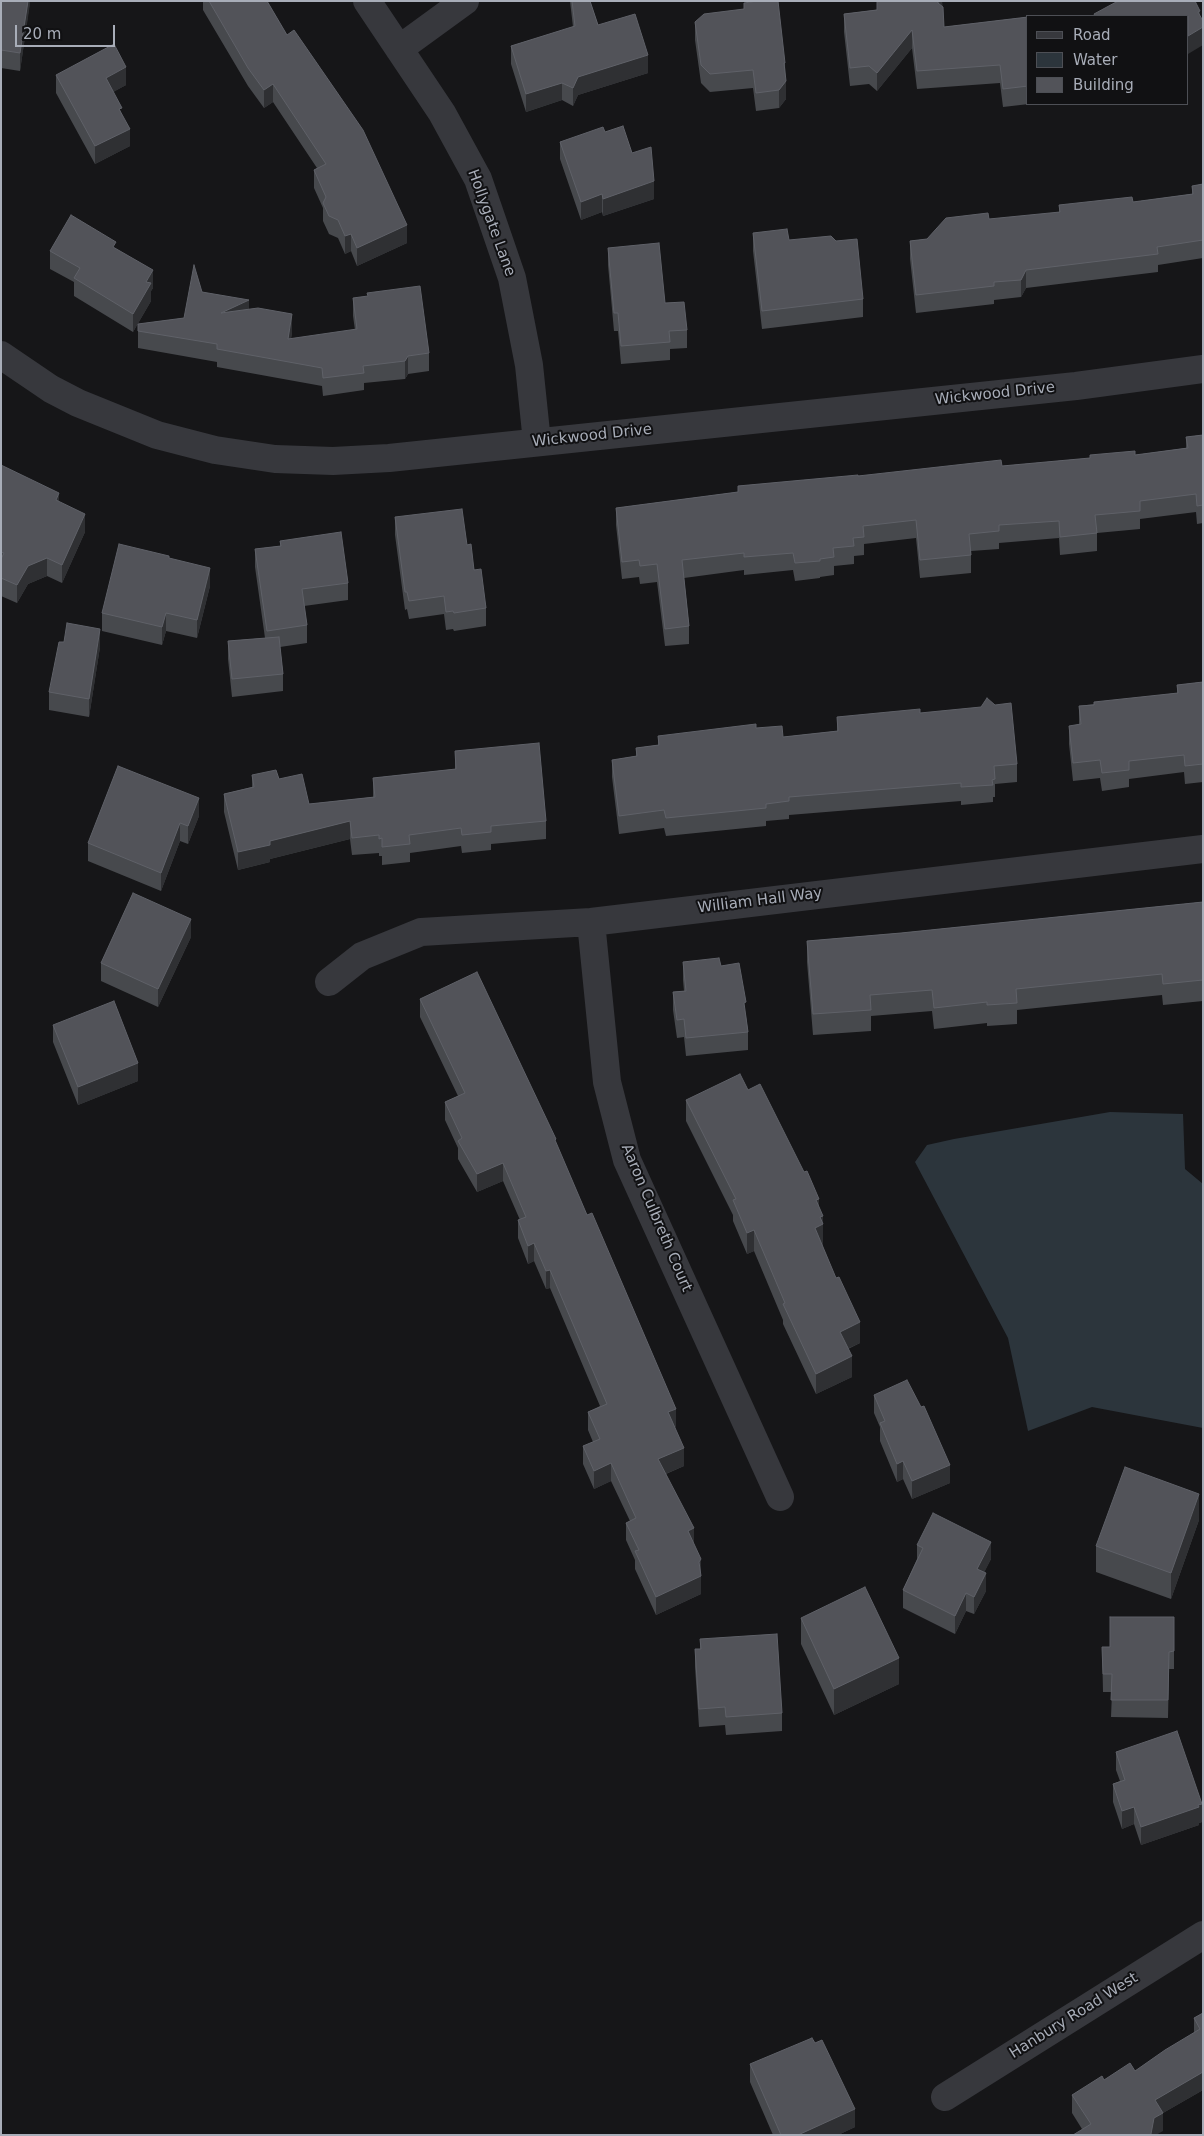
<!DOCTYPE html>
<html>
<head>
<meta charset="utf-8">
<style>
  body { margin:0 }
  #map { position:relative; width:1204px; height:2136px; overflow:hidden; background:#161618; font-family:"DejaVu Sans",sans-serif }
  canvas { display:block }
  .frame { position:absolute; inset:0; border:2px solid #a8adb8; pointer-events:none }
  .legend { position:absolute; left:1026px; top:15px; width:162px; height:90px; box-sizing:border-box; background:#111113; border:1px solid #4d4f55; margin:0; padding:6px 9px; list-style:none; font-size:15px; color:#a8adb8 }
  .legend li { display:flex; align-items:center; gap:10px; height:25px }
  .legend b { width:25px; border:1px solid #4d4f55 }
  .scale { position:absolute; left:15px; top:25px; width:100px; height:22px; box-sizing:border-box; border:2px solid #a8adb8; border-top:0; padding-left:6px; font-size:15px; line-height:18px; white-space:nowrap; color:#a8adb8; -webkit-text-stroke:4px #111113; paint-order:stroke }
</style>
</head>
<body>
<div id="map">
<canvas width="1204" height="2136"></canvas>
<div class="frame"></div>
<ul class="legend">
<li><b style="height:6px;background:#37383d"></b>Road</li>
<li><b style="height:14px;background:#2c353c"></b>Water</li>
<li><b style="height:14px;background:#525359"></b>Building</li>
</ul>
<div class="scale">20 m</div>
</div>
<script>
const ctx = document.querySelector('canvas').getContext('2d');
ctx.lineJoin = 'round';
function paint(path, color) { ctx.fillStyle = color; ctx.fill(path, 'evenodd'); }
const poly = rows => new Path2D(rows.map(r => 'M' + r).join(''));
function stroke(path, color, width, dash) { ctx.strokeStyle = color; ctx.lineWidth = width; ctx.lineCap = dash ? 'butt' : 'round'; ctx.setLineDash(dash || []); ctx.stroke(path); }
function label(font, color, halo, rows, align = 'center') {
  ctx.font = font + ' "DejaVu Sans",sans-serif'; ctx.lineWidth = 4; ctx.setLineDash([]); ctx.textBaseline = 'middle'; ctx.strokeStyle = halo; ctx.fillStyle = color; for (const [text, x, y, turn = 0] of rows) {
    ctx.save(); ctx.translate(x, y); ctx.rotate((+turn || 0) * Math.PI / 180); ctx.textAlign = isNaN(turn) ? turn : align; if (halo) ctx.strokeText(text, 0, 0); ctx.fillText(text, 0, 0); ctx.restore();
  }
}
const water = poly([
  [1110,1112,1183,1114,1185,1169,1203,1184,1203,1428,1092,1407,1028,1431,1008,1338,915,1162,927,1145,954,1139]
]);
const minor = poly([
  [367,1,442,113,478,179,512,278,529,365,537,442],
  [399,49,465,1],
  [1,355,51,389,78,403,157,435,215,450,275,459,333,461,389,458,1076,386,1203,369],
  [591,922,607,1082,627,1160,780,1497],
  [329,982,362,956,421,932,591,922,1203,849],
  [945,2097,1203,1935]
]);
const wall = poly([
  [1,1,30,1,20,71,1,68],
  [203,1,267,1,407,243,357,266,351,251,345,254,338,238,329,234,323,221,323,208,314,188,314,170,317,168,273,102,264,108,248,86,203,10],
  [570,1,590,1,598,25,648,73,578,95,573,106,562,100,526,112,511,64,511,46,573,27],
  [942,1,944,27,1028,17,1028,104,1029,104,1003,107,1000,83,917,89,912,48,877,91,869,84,850,86,844,32,844,14],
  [744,3,785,63,786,99,779,108,756,111,753,88,710,92,701,83,695,40,695,22,744,9],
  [56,75,126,85,113,92,122,115,130,146,95,164,56,93],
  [605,132,632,153,654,199,603,216,602,212,581,220,560,159,560,142],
  [1203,184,1203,258,1158,265,1158,272,1026,288,1021,297,994,300,994,304,916,313,910,259,910,241,927,239,1059,212,1059,205,1133,202,1192,194,1192,186],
  [753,233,789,240,863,299,863,317,762,329,753,251],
  [608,248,665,303,687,330,687,348,670,349,670,360,621,364,618,331,614,331,608,265],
  [116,249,153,288,151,291,151,301,133,332,74,296,74,282,50,269,50,251],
  [202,292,249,309,292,332,291,339,355,330,353,316,353,298,429,353,429,371,408,374,405,379,364,383,364,390,323,396,322,386,217,367,217,362,138,348,138,324,184,318],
  [1203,435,1203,523,1197,524,1196,512,1140,519,1140,529,1097,533,1097,551,1060,555,1059,538,999,543,999,549,971,551,971,573,920,578,916,538,864,544,864,555,854,556,854,564,834,566,834,575,820,577,820,578,795,581,793,570,744,575,744,570,684,578,689,626,689,644,665,646,657,582,640,584,639,577,622,579,616,525,616,508,738,492,738,486,858,476,1002,466,1090,458,1090,455,1135,455,1186,448,1186,437],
  [1,465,59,502,85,532,62,583,47,576,28,584,17,603,1,596],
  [395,517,467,545,486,608,486,626,454,631,453,629,446,630,444,614,409,619,407,609,405,610,395,535],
  [280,541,348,583,348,600,304,606,307,625,307,643,280,647,283,674,283,691,232,697,228,659,228,641,265,638,255,567,255,549,280,546],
  [169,558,210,586,197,638,166,631,162,645,102,631,102,613],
  [100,647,89,717,49,710,49,692],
  [1203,682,1203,782,1185,784,1184,772,1129,779,1129,787,1102,791,1100,778,1073,781,1069,744,1069,726,1079,725,1079,706,1177,693,1177,685],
  [920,713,1017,764,1017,782,995,784,995,797,993,797,993,802,961,805,961,801,789,815,789,819,766,821,766,826,666,836,664,828,619,834,612,777,612,760,636,756,636,748,658,745,658,736,756,728,783,737,837,731,837,717],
  [455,751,546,821,546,839,491,844,491,850,462,853,461,846,410,853,410,862,382,865,382,856,379,856,379,853,352,855,350,839,270,859,270,862,238,870,224,812,224,794,252,787,252,775,279,779,309,804,373,797,373,778,455,769],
  [199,816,188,844,180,841,161,891,88,861,88,843],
  [1203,902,1203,1001,1163,1005,1162,995,1017,1010,1017,1024,987,1026,987,1023,934,1029,932,1011,871,1016,871,1031,813,1035,807,962,807,941,901,933],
  [191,937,158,1007,101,981,101,963],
  [683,962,721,966,746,1016,748,1032,748,1050,686,1056,684,1037,677,1038,673,1010,673,992,684,991,683,980],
  [420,999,556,1144,676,1426,675,1427,684,1466,666,1474,694,1544,701,1577,701,1594,656,1615,635,1569,635,1560,626,1540,626,1523,630,1521,611,1481,594,1489,583,1464,583,1446,593,1442,588,1430,588,1412,600,1406,550,1288,546,1289,534,1261,528,1264,518,1238,518,1220,520,1220,503,1181,477,1192,458,1159,458,1148,445,1120,445,1102,458,1096,420,1017],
  [53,1025,138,1081,78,1105,53,1042],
  [748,1090,819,1208,823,1216,823,1244,822,1245,860,1343,848,1349,852,1377,816,1394,783,1324,783,1320,754,1251,747,1254,733,1221,733,1215,686,1121,686,1100],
  [874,1395,950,1483,912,1499,903,1479,897,1482,880,1441,880,1427,874,1413],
  [1199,1520,1171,1599,1096,1572,1096,1546],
  [917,1545,991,1559,984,1572,986,1591,974,1614,966,1611,955,1634,903,1608,903,1590,917,1559],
  [1174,1617,1174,1669,1169,1669,1168,1718,1111,1717,1112,1692,1103,1692,1102,1647,1110,1647],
  [801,1618,899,1684,834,1715,801,1644],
  [700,1639,782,1713,782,1731,726,1735,725,1725,699,1727,695,1667,695,1649,700,1649],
  [1116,1752,1202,1822,1199,1823,1199,1825,1141,1845,1134,1824,1122,1829,1113,1802,1113,1784,1120,1781,1116,1770],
  [1203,2013,1203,2090,1163,2113,1163,2131,1082,2129,1072,2113,1072,2095,1104,2080,1135,2071,1194,2033,1194,2018],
  [750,2064,855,2127,838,2135,773,2135,750,2082]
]);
const shadedWall = poly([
  [28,1,30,1,30,4,20,71,20,53],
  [937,1,942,1,942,10],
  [1200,11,1200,29,1203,27,1203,45,1188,54,1188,36,1198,12],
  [912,30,912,48,877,91,877,73],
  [648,55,648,73,578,95,573,106,573,88,578,77],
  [126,67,126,85,106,96,106,78],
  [786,81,786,99,779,108,779,90],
  [562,83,562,100,526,112,526,94],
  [273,84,273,102,264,108,264,90],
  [130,129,130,146,95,164,95,146],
  [654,181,654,199,603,216,603,199],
  [602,194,602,212,581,220,581,202],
  [407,225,407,243,357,266,357,248],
  [351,234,351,251,345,254,345,236],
  [153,270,153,288,151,291,151,301,133,332,133,314,146,282],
  [1026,270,1026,288,1021,297,1021,280],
  [249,300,249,318,221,313],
  [292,314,292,332,288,357,288,339],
  [408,356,408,374,405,379,405,361],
  [59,493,59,510,56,500],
  [85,514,85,532,62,583,62,565],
  [47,558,47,576,28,584,17,603,17,585,28,566],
  [210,568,210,586,197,638,197,620],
  [166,613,166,631,162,645,162,627],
  [100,629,100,647,89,717,89,699],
  [199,798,199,816,188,844,188,826],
  [350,821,350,839,270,859,270,862,238,870,238,852,270,841],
  [180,823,180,841,161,891,161,873],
  [191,919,191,937,158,1007,158,989],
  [138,1063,138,1081,78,1105,78,1087],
  [503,1163,503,1181,477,1192,477,1174],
  [819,1199,819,1220,816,1200],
  [823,1216,823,1244,815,1249,815,1228,820,1217],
  [754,1230,754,1251,747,1254,747,1233],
  [534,1243,534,1261,528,1264,528,1246],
  [550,1270,550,1288,546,1289,546,1271],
  [860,1322,860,1343,840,1352,840,1332],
  [852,1356,852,1377,816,1394,816,1374],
  [676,1409,676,1426,668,1430,668,1412],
  [684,1448,684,1466,658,1477,658,1459],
  [903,1461,903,1479,897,1482,897,1464],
  [611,1463,611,1481,594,1489,594,1471],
  [950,1465,950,1483,912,1499,912,1481],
  [1199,1494,1199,1520,1171,1599,1171,1573],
  [694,1528,694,1545,688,1531],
  [991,1542,991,1559,977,1587,977,1569],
  [701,1559,701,1594,656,1615,656,1597],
  [986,1573,986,1591,974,1614,974,1597],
  [966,1593,966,1611,955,1634,955,1616],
  [899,1658,899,1684,834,1715,834,1689],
  [1202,1804,1202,1822,1199,1823,1199,1825,1141,1845,1141,1827],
  [1134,1807,1134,1824,1122,1829,1122,1811],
  [1203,2072,1203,2090,1163,2113,1163,2131,1156,2135,1149,2135,1155,2100],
  [855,2109,855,2127,838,2135,798,2135]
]);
const building = poly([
  [1,1,28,1,20,53,1,50,1,1],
  [209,1,267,1,287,35,294,30,363,130,407,225,357,248,351,234,345,236,338,220,329,216,323,203,326,197,314,170,326,164,273,84,264,90,248,68,209,1],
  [572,1,590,1,598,25,635,14,648,55,578,77,573,88,562,83,526,94,511,46,575,26,572,1],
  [757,1,778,1,785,63,784,63,786,81,779,90,756,93,753,70,710,74,701,65,695,22,704,14,744,9,744,3,757,1],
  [877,1,938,1,938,3,943,7,944,27,1028,17,1028,86,1003,89,1000,65,917,71,912,30,877,73,869,66,850,68,844,14,877,10,877,1],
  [1118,1,1195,1,1200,11,1198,12,1203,21,1203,27,1188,36,1188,16,1095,16,1094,14,1118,1],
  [114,44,126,67,106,78,122,108,119,109,130,129,95,146,56,75,114,44],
  [623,126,632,153,651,147,654,181,603,199,602,194,581,202,560,142,603,127,605,132,623,126],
  [1203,184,1203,240,1157,247,1158,254,1026,270,1021,280,994,282,994,286,916,295,910,241,927,239,946,218,988,213,989,219,1060,212,1059,205,1132,197,1133,202,1193,194,1192,186,1203,184],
  [71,215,116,242,113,247,153,270,146,282,151,283,133,314,74,278,80,268,50,251,71,215],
  [787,229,789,240,831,236,836,241,857,239,863,299,762,311,753,233,787,229],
  [659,243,665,303,684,302,687,330,669,331,670,342,621,346,618,313,614,313,608,248,659,243],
  [194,265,202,292,249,300,221,313,258,308,292,314,288,339,357,329,353,298,368,296,367,293,420,286,429,353,408,356,405,361,363,366,364,373,323,378,322,368,217,349,217,344,138,331,138,324,184,318,194,265],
  [1203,435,1203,505,1197,506,1196,494,1140,501,1140,511,1095,515,1097,533,1060,537,1059,521,999,525,999,531,969,534,971,555,920,560,916,520,863,526,864,537,853,538,854,546,833,548,834,557,820,559,820,561,795,563,793,553,744,557,744,553,682,560,689,626,665,629,657,564,640,566,639,560,622,562,616,508,738,492,738,486,858,475,858,476,1001,460,1002,466,1090,458,1090,455,1135,451,1135,455,1188,448,1186,437,1203,435],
  [1,465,59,493,56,500,85,514,62,565,47,558,28,566,17,585,1,578,1,559,4,553,1,552,1,465],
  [462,509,467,545,471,544,474,570,481,569,486,608,454,613,453,611,446,612,444,596,409,601,407,592,405,592,395,517,462,509],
  [341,532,348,583,302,589,307,625,267,631,255,549,281,546,280,541,341,532],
  [119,544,169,556,169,558,210,568,197,620,166,613,162,627,102,613,119,544],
  [67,623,100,629,89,699,49,692,59,642,64,642,67,623],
  [279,637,283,674,232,679,228,641,279,637],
  [1203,682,1203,764,1185,766,1184,755,1129,761,1129,770,1102,773,1100,760,1073,763,1069,726,1081,724,1079,706,1094,705,1094,702,1178,693,1177,685,1203,682],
  [987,698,995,705,1011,703,1017,764,994,766,995,779,992,780,993,785,961,787,961,783,789,797,789,801,766,804,766,808,666,818,664,810,619,816,612,760,637,756,636,748,659,745,658,736,756,724,756,728,782,726,783,737,838,731,837,717,920,709,920,713,981,707,987,698],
  [539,743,546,821,491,826,491,832,462,835,461,828,409,835,410,844,382,847,382,838,379,839,379,835,352,838,350,821,270,841,270,845,238,852,224,794,254,787,252,775,276,770,279,779,302,774,309,804,375,797,373,778,456,769,455,751,539,743],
  [118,766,199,798,188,826,180,823,161,873,88,843,118,766],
  [133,893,191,919,158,989,101,963,133,893],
  [1203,902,1203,980,1163,984,1162,974,1016,989,1017,1003,987,1005,987,1002,934,1008,932,990,870,995,871,1010,813,1014,807,941,901,933,1203,902],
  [719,958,721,966,739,963,746,1002,744,1003,748,1032,686,1038,684,1019,677,1020,673,992,686,991,683,962,719,958],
  [477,972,556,1139,555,1140,587,1215,592,1213,676,1409,668,1412,684,1448,658,1459,694,1528,688,1531,701,1559,699,1562,701,1576,656,1597,635,1551,639,1550,626,1523,636,1518,611,1463,594,1471,583,1446,600,1439,588,1412,607,1404,550,1270,546,1271,534,1243,528,1246,518,1220,526,1217,503,1163,477,1174,458,1141,462,1138,445,1102,465,1093,420,999,477,972],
  [114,1001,138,1063,78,1087,53,1025,114,1001],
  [740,1074,748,1090,760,1084,804,1172,807,1171,819,1199,816,1200,823,1216,820,1217,823,1224,815,1228,836,1278,839,1277,860,1322,840,1332,852,1356,816,1374,783,1304,785,1303,754,1230,747,1233,733,1200,736,1199,686,1100,740,1074],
  [907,1380,921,1407,924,1406,950,1465,912,1481,903,1461,897,1464,880,1423,885,1421,874,1395,907,1380],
  [1125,1467,1199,1494,1171,1573,1096,1546,1125,1467],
  [933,1513,991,1542,977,1569,986,1573,974,1597,966,1593,955,1616,903,1590,923,1548,917,1545,933,1513],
  [865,1587,899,1658,834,1689,801,1618,865,1587],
  [1110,1617,1174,1617,1174,1651,1169,1652,1168,1700,1111,1700,1112,1674,1103,1674,1102,1647,1110,1647,1110,1617],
  [777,1634,782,1713,726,1717,725,1707,699,1709,695,1649,701,1649,700,1639,777,1634],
  [1177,1731,1202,1804,1198,1805,1199,1807,1141,1827,1134,1807,1122,1811,1113,1784,1125,1780,1116,1752,1177,1731],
  [1203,2013,1203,2072,1155,2100,1163,2113,1154,2118,1151,2134,1149,2135,1073,2135,1091,2124,1072,2095,1102,2076,1104,2080,1130,2063,1135,2071,1165,2050,1200,2029,1194,2018,1203,2013],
  [812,2038,815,2043,822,2040,855,2109,798,2135,781,2135,750,2064,812,2038]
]);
const streetNames = [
  ["Hollygate Lane",491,223,70],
  ["Wickwood Drive",995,394,-6],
  ["Wickwood Drive",592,436,-6],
  ["William Hall Way",760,901,-7],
  ["Aaron Culbreth Court",656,1218,67],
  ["Hanbury Road West",1074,2016,-32]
];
paint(water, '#2c353c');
stroke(minor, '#37383d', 28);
paint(wall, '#47494d');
paint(shadedWall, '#2f3033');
paint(building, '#525359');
stroke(building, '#5f6168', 1);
label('15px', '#a8adb8', '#111113', streetNames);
</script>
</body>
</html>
